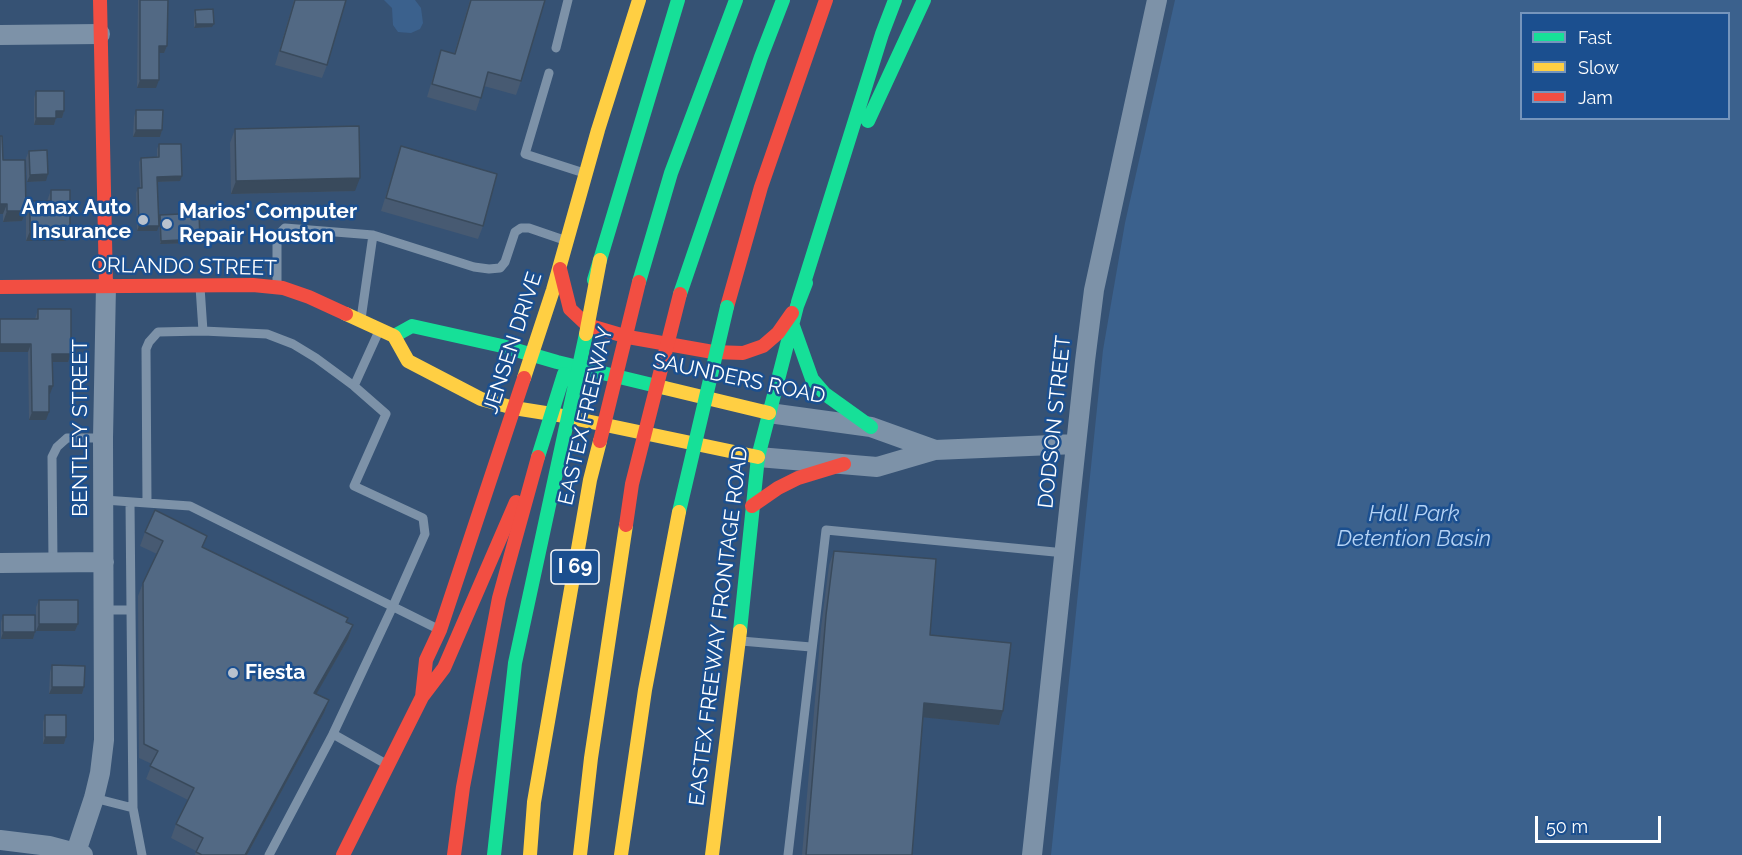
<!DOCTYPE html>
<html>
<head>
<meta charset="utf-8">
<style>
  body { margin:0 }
  #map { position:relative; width:1742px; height:855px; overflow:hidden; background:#365274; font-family:Raleway,sans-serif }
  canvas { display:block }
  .legend { position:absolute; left:1520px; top:12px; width:210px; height:108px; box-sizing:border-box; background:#1b4f8f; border:2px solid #7695bc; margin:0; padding:8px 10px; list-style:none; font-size:18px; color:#fff }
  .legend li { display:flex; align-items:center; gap:12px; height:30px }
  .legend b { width:30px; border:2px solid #7695bc }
  .scale { position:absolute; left:1535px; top:816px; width:126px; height:27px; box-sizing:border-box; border:3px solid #fff; border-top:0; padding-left:8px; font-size:18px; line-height:21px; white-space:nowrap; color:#fff; -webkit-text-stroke:4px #1b4f8f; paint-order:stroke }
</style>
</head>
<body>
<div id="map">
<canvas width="1742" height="855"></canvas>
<ul class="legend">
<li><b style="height:8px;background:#16e098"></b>Fast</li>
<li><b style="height:8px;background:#ffcf43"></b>Slow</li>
<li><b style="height:8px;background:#f24e42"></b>Jam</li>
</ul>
<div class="scale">50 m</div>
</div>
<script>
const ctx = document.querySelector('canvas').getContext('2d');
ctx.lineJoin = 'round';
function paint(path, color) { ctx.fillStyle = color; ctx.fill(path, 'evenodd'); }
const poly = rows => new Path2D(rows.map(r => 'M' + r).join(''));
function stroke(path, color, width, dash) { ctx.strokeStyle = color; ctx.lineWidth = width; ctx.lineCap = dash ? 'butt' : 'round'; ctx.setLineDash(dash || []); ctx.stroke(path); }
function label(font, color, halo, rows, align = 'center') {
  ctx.font = font + ' Raleway,sans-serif'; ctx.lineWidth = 5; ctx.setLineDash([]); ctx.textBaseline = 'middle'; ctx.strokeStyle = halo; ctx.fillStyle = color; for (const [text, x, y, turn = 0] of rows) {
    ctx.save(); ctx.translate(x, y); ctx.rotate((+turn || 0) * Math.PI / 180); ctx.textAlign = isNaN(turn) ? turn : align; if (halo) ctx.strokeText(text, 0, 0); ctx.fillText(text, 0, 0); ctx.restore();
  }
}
const water = poly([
  [384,0,415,0,421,8,423,23,420,29,411,33,398,32,393,25,392,8],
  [1175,0,1742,0,1742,855,1051,855,1103,350,1125,223],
  [1522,14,1728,14,1728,118,1522,118]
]);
const lane = poly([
  [556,48,568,0],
  [549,73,525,154,584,173],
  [277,285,277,236,285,228,373,235,474,267,489,269,500,268,505,262,515,232,521,228,529,228,564,240],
  [200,287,203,331,267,334,293,344,316,358,354,386,386,414,354,486,423,518,425,534,393,606,333,734,386,764],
  [361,319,373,235],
  [354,386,379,331],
  [104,500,190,506,438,629],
  [147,503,146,349,149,342,158,332,203,331],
  [53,562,52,457,57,447,67,438,103,438],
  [104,610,131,610,130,502],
  [131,610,133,808,142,855],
  [741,641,811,647],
  [94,798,133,808],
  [269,855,333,734],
  [788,855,826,530,1065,553]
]);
const street = poly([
  [0,35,100,34],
  [769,413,871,427,935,450],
  [758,457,877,467,935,450,1076,444],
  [0,563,104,562],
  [0,840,49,846,83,855],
  [76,852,94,798,100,773,104,740,103,438,106,286],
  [1032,855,1085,361,1094,290,1157,0]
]);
const fast = poly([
  [868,121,924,0],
  [639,282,671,173,736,0],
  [680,294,761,57,783,0],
  [798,302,882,34,895,0],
  [792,323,812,379,825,394,871,427],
  [394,336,412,326,502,346,557,362,665,388],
  [740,631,758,457,797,306,806,283]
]);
const slow = poly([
  [346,314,394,336,408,361,481,399,514,408,558,415,758,457],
  [524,378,553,290,598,130,639,0],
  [665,388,769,413],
  [712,855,740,631]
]);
const jam = poly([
  [100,0,106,286],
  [560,269,570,309,587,325,628,337,713,352,743,353,763,346,778,333,792,313],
  [0,287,253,285,283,288,309,297,346,314],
  [727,307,761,187,826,0],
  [752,506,778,488,798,478,844,464],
  [422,697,426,660,440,630,524,378],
  [343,855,422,697,444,668,516,502]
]);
const fastBridge = poly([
  [594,280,678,0],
  [538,457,564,374],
  [679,512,727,307],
  [494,855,515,663,586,334]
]);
const slowBridge = poly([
  [586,334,600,260],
  [530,855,534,802,590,480,600,441],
  [580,855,591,758,626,525],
  [621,855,645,690,679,512]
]);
const jamBridge = poly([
  [600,441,639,282],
  [626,525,632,484,680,294],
  [454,855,463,787,499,598,538,457]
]);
const wall = poly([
  [138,0,168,0,167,46,164,53,159,53,156,88,137,88],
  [294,0,346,0,327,65,322,78,275,65],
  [470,0,545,0,521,81,516,95,484,86,476,111,427,97,441,50,454,54],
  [195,10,212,27,194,28,194,13],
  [36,91,64,111,62,118,56,118,54,125,34,125,34,98],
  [136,110,162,130,160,137,133,137,134,117],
  [235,129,355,191,231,194,230,143],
  [0,136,3,160,26,211,22,221,3,222,3,214,0,214],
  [159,144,180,181,157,182,157,231,137,231,136,193,138,188,140,188,139,162,141,158,157,157,157,149],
  [401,146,483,226,478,239,381,211],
  [29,151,46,181,27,182,26,158],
  [51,190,70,231,66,241,26,241,26,211,30,201,47,201],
  [160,215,200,239,198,243,160,244,159,218],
  [38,309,71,354,68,362,52,362,53,386,49,394,46,420,29,420,28,352,0,352,0,319,35,319],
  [145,532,203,547,348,618,347,622,353,625,348,639,316,694,329,700,324,713,247,855,195,855,196,851,171,838,176,824,188,800,146,779,152,764,139,758,138,596,143,583,157,554,140,546],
  [834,551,930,635,999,725,923,717,912,855,802,855,821,628,829,565],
  [39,600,78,624,75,631,36,631,36,607],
  [3,615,35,632,33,639,1,639,1,622],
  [52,665,84,687,82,694,49,694,50,672],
  [45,715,66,737,64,744,43,744,43,722]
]);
const shadedWall = poly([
  [196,24,214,24,212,27,194,28],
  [159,46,167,46,164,53,156,53],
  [140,80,159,80,156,88,137,88],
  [56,111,64,111,62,118,56,118,54,125,34,125,36,118],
  [136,130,162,130,160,137,133,137],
  [48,174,46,181,27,182,30,175],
  [182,176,180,181,155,182,157,177],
  [360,178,355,191,231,194,236,181],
  [0,204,7,204,3,214,0,214],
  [7,211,26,211,22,221,3,222],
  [139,226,159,226,157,231,137,231],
  [30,231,70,231,66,241,26,241],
  [200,239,198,243,160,244,161,241],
  [0,344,31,344,28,352,0,352],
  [52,354,71,354,68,362,49,362],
  [49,386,53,386,50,394,46,394],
  [32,412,49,412,46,420,29,420],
  [39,624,78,624,75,631,36,631],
  [353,625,348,639,309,707,314,693],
  [3,632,35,632,33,639,1,639],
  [52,687,84,687,82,694,49,694],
  [329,700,324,713,247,855,245,855],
  [924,703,1003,711,999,725,920,717],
  [45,737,66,737,64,744,43,744]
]);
const building = poly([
  [140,0,168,0,167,46,159,46,159,80,140,80,140,0],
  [295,0,346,0,327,65,280,51,295,0],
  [471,0,545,0,521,81,488,72,481,98,432,84,441,50,455,54,471,0],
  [213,9,214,24,196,24,195,10,213,9],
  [36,91,64,91,64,111,56,111,56,118,36,118,36,91],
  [136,110,163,110,162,130,136,130,136,110],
  [359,126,360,178,236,181,235,129,359,126],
  [0,136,2,136,3,160,25,160,26,211,7,211,7,204,0,204,0,136],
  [159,144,181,144,182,176,157,177,159,226,139,226,138,188,142,188,141,158,159,157,159,144],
  [401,146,497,174,483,226,386,198,401,146],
  [47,150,48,174,30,175,29,151,47,150],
  [51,190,70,190,70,231,30,231,30,201,51,201,51,190],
  [199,213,200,239,161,241,160,215,199,213],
  [38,309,71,309,71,354,52,354,53,386,49,386,49,412,32,412,31,344,0,344,0,319,38,319,38,309],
  [155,510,207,536,202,547,348,618,346,622,353,625,314,693,329,700,245,855,202,855,196,852,203,838,176,824,194,788,150,766,158,751,144,744,143,583,163,541,145,532,155,510],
  [834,551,936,559,930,635,1011,643,1003,711,924,703,912,855,806,855,826,615,834,551],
  [39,600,78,600,78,624,39,624,39,600],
  [3,615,35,615,35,632,3,632,3,615],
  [52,665,85,666,84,687,52,687,52,665],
  [45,715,66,715,66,737,45,737,45,715]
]);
const markers = [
  [143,220,6,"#b9c2ce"],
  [167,224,6,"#b9c2ce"],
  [233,673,6,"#b9c2ce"]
];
const shields = [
  [575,567,48]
];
const shieldNames = [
  ["I 69",575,567]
];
const poiNames = [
  ["Amax Auto",131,208,"right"],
  ["Insurance",131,232,"right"],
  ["Marios' Computer",179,212],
  ["Repair Houston",179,236],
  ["Fiesta",245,673]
];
const streetNames = [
  ["ORLANDO STREET",184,267,1],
  ["JENSEN DRIVE",513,343,-72],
  ["SAUNDERS ROAD",739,379,12],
  ["EASTEX FREEWAY",586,416,-77],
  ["DODSON STREET",1055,422,-84],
  ["BENTLEY STREET",81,428,-90],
  ["EASTEX FREEWAY FRONTAGE ROAD",719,626,-83]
];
const waterNames = [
  ["Hall Park",1414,514],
  ["Detention Basin",1414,539]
];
paint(water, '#3b618d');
stroke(lane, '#7d92a8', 9);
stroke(street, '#7d92a8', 20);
stroke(fast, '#16e098', 14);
stroke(slow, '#ffcf43', 14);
stroke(jam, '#f24e42', 14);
stroke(fastBridge, '#16e098', 14);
stroke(slowBridge, '#ffcf43', 14);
stroke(jamBridge, '#f24e42', 14);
paint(wall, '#475a72');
paint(shadedWall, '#394a5c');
paint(building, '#526984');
stroke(building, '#394a5c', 1.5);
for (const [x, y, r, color] of markers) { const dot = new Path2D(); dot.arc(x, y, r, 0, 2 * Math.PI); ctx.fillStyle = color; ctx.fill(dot); stroke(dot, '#1b4f8f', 2); }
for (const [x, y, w] of shields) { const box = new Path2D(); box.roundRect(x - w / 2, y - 17, w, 34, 4.5); ctx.fillStyle = '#1b4f8f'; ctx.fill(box); stroke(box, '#fff', 1.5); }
label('bold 20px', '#fff', null, shieldNames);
label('bold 21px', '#fff', '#1b4f8f', poiNames, 'left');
label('21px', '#fff', '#1b4f8f', streetNames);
label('italic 22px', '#b5d3f5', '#1b4f8f', waterNames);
</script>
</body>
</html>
